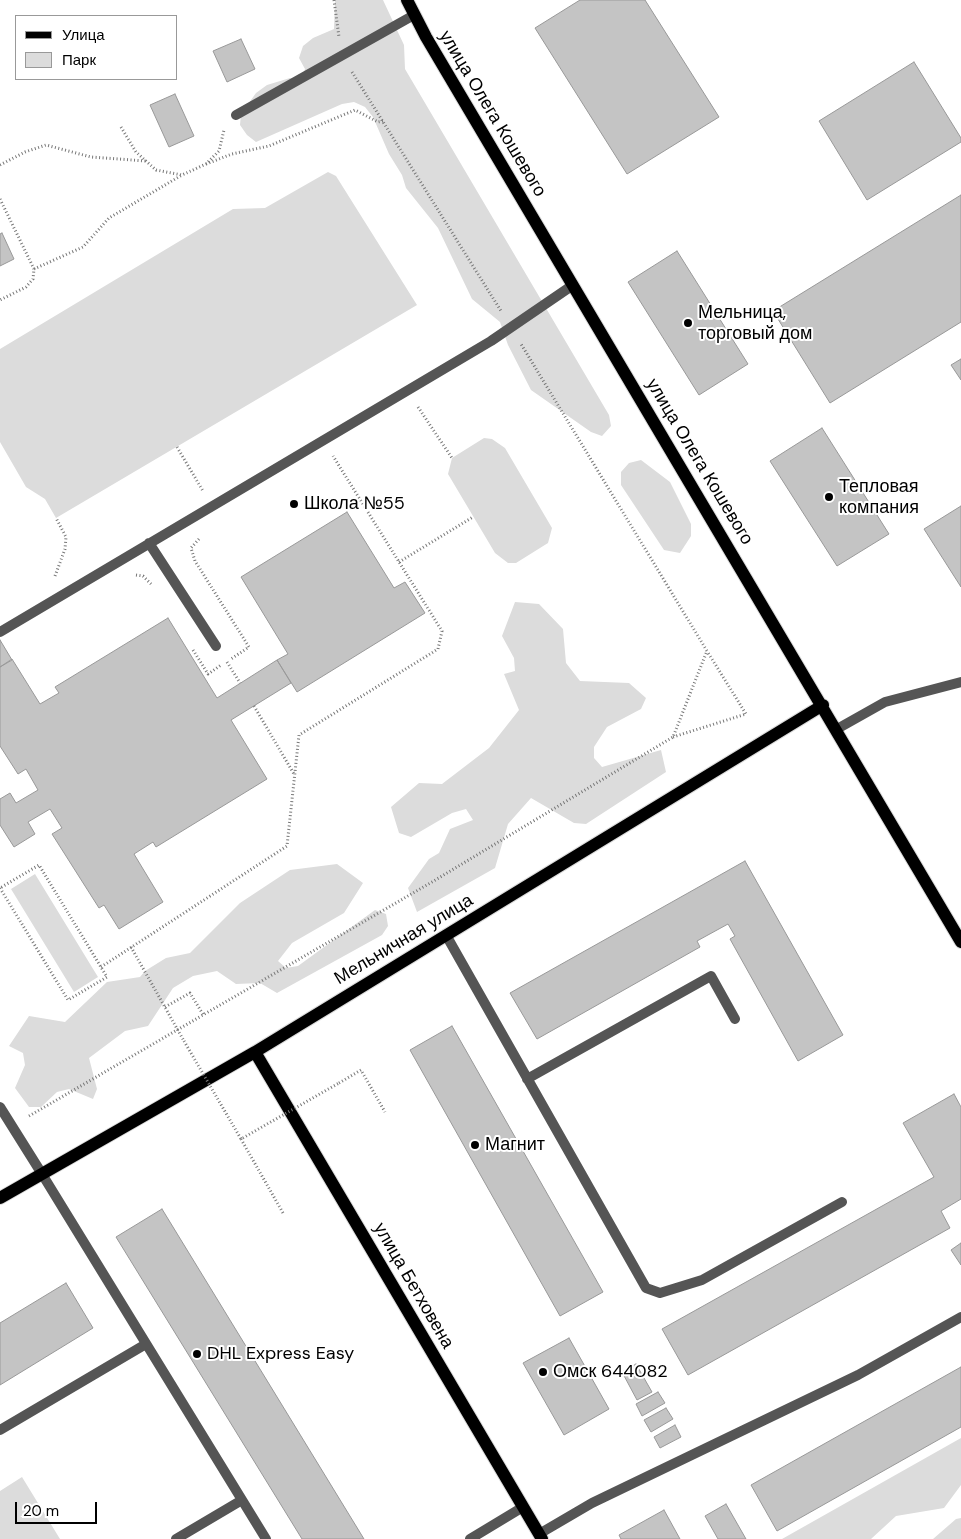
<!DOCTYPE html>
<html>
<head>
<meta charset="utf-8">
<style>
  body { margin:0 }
  #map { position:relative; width:961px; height:1539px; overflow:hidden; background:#fff; font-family:"DM Sans",sans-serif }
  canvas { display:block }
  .legend { position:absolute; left:15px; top:15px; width:162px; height:65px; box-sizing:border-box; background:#fff; border:1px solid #999; margin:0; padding:6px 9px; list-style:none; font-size:15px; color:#000 }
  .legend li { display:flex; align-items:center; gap:10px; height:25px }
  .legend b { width:25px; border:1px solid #999 }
  .scale { position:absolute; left:15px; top:1502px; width:82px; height:22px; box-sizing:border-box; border:2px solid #000; border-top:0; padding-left:6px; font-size:15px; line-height:18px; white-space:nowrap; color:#000; -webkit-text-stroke:4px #fff; paint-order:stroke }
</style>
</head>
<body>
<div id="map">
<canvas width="961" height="1539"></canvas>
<ul class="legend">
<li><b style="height:6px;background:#000"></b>Улица</li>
<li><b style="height:14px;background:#dcdcdc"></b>Парк</li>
</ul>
<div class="scale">20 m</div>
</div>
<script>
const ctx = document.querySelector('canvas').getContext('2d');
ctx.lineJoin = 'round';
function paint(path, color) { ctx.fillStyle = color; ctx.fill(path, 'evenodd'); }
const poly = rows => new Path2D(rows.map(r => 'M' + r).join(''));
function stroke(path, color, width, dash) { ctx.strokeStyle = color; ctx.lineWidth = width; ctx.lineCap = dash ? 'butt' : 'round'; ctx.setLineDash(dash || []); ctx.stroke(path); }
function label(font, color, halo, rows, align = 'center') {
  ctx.font = font + ' "DM Sans",sans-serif'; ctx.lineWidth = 4; ctx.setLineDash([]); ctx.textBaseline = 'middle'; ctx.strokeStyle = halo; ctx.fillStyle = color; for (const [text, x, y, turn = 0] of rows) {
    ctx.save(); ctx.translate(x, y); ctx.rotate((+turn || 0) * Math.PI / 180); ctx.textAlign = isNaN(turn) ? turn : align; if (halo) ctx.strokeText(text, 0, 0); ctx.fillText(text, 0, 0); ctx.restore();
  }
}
const green = poly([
  [335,0,383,0,404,45,405,69,609,415,611,426,602,436,591,432,531,390,508,345,500,322,472,299,438,228,406,188,402,175,389,154,373,117,365,107,354,102,342,104,256,142,247,135,240,125,241,114,256,93,267,85,290,78,301,81,305,69,299,58,303,46,313,38,334,29],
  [328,172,336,176,417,305,56,518,45,499,26,487,0,442,0,349,233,209,265,208],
  [484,438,492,439,505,448,552,528,548,543,516,563,508,563,495,553,448,474,452,458],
  [641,460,670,482,691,524,691,536,680,553,664,550,621,485,621,472,629,463],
  [515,602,539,604,563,629,566,663,580,681,629,683,646,698,641,709,607,727,594,747,594,758,602,767,661,750,666,772,586,824,574,823,531,798,508,824,495,868,417,912,408,888,429,859,439,853,450,829,473,820,466,809,452,813,411,837,399,833,391,807,419,783,442,784,489,748,519,710,504,674,515,671,514,658,502,636],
  [337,864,363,883,344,913,292,943,278,961,286,968,298,966,375,910,386,914,388,926,382,935,277,993,260,983,236,984,217,971,193,976,173,988,148,1026,125,1031,89,1058,97,1089,93,1099,69,1089,57,1092,41,1107,29,1107,15,1088,25,1065,23,1053,9,1046,29,1016,65,1022,107,982,140,977,145,971,166,958,190,953,240,903,290,870],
  [35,874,98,977,74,992,11,889],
  [961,1438,961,1485,944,1508,896,1516,871,1539,782,1539],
  [22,1477,60,1539,0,1539,0,1491],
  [961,1518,961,1539,933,1539,956,1519]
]);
const building = poly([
  [580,0,645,0,719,117,627,174,535,28,580,0],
  [241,39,255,69,227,82,213,51,241,39],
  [914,62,961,138,961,142,867,200,819,121,914,62],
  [175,94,194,136,169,147,150,105,175,94],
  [961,195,961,322,830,403,773,311,961,195],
  [2,233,14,259,0,266,0,234,2,233],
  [677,251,748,364,699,395,628,282,677,251],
  [961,359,961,380,951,365,961,359],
  [822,428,889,534,837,566,770,461,822,428],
  [961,506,961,587,924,529,961,506],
  [347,512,394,588,405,582,425,613,297,692,277,660,288,654,241,577,347,512],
  [168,618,217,698,277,660,291,683,231,720,267,779,156,847,153,842,134,854,163,902,119,929,104,905,99,908,52,834,62,828,50,809,28,822,35,834,14,847,0,825,0,799,10,793,16,803,38,790,26,769,18,774,0,746,0,667,12,659,40,704,59,693,55,687,168,618],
  [0,640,12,660,0,667,0,640],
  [745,861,843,1035,798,1061,730,939,735,936,728,924,697,941,700,947,537,1039,510,993,745,861],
  [452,1026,603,1292,560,1316,410,1050,452,1026],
  [954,1094,961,1107,961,1199,941,1211,950,1228,688,1375,662,1329,934,1177,903,1123,954,1094],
  [162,1209,364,1539,302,1539,116,1237,162,1209],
  [961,1243,961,1265,951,1250,961,1243],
  [66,1283,93,1328,0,1385,0,1323,66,1283],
  [569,1338,609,1409,564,1435,523,1363,569,1338],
  [636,1364,652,1392,637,1400,622,1372,636,1364],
  [961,1367,961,1427,777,1531,751,1485,961,1367],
  [658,1392,665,1403,642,1416,636,1404,658,1392],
  [666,1408,673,1419,651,1432,644,1420,666,1408],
  [675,1425,681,1437,660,1448,654,1437,675,1425],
  [726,1504,746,1539,718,1539,705,1516,726,1504],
  [664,1510,680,1539,621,1539,619,1535,664,1510]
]);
const path = poly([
  [334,0,339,37],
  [352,72,501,311],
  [121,127,136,152,156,170,182,175,206,164,219,151,224,130],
  [206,164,232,154,269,146,355,110,378,122,383,121],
  [0,165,25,152,46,145,91,157,146,161],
  [0,199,34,269,33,279,26,287,0,300],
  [34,269,83,247,109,218,182,175],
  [418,407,452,458],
  [177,447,203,491],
  [199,539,191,548,195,561,249,647,231,659],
  [399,562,473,517],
  [136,575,143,576,151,584],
  [55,576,65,549,66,537,56,518],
  [193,650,208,674,221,665],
  [227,662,240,683],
  [254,706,294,774],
  [673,737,746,714,707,651],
  [0,888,68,1000,107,977,39,865,0,888],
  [131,947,184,1041],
  [101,967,287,846,299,735,438,649,442,631,333,456],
  [165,1007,190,993,204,1016],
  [339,1083,361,1070,385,1112],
  [29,1116,432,882,673,737,707,651,521,344],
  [241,1139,283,1213]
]);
const service = poly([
  [236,115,414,15],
  [149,543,216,646],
  [0,632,491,341,573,285],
  [837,729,885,702,961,682],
  [446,935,646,1288,660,1293,702,1280,842,1202],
  [527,1079,711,976,735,1019],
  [42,1174,266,1539],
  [0,1430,146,1344],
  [539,1534,592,1503,858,1375,961,1317],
  [176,1539,242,1500],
  [470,1539,523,1507]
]);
const minor = poly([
  [0,1107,42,1174]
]);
const primary = poly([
  [407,0,426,37,961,942],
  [255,1052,542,1539],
  [0,1198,255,1052,823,705]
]);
const pathBridge = poly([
  [184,1041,241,1139,339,1083]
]);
const markers = [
  [688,323,5,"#000"],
  [829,497,5,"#000"],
  [294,504,5,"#000"],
  [475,1145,5,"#000"],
  [197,1354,5,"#000"],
  [543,1372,5,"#000"]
];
const streetNames = [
  ["улица Олега Кошевого",492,114,59],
  ["улица Олега Кошевого",699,462,59],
  ["Мельничная улица",404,940,-31],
  ["улица Бетховена",413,1286,60]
];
const poiNames = [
  ["Мельница,",698,313],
  ["торговый дом",698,334],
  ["Тепловая",839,487],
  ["компания",839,508],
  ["Школа №55",304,504],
  ["Магнит",485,1145],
  ["DHL Express Easy",207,1354],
  ["Омск 644082",553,1372]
];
paint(green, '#dcdcdc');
paint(building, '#c4c4c4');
stroke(building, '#999', 1);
stroke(primary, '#dbdbdb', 14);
stroke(path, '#777', 3, [1, 2.5]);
stroke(service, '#555', 10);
stroke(minor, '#555', 10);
stroke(primary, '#000', 12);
stroke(pathBridge, '#777', 3, [1, 2.5]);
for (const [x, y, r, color] of markers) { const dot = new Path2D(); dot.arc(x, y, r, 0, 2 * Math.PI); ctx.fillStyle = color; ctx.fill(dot); stroke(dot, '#fff', 2); }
label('18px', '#000', '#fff', streetNames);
label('18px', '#000', '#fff', poiNames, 'left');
</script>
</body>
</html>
